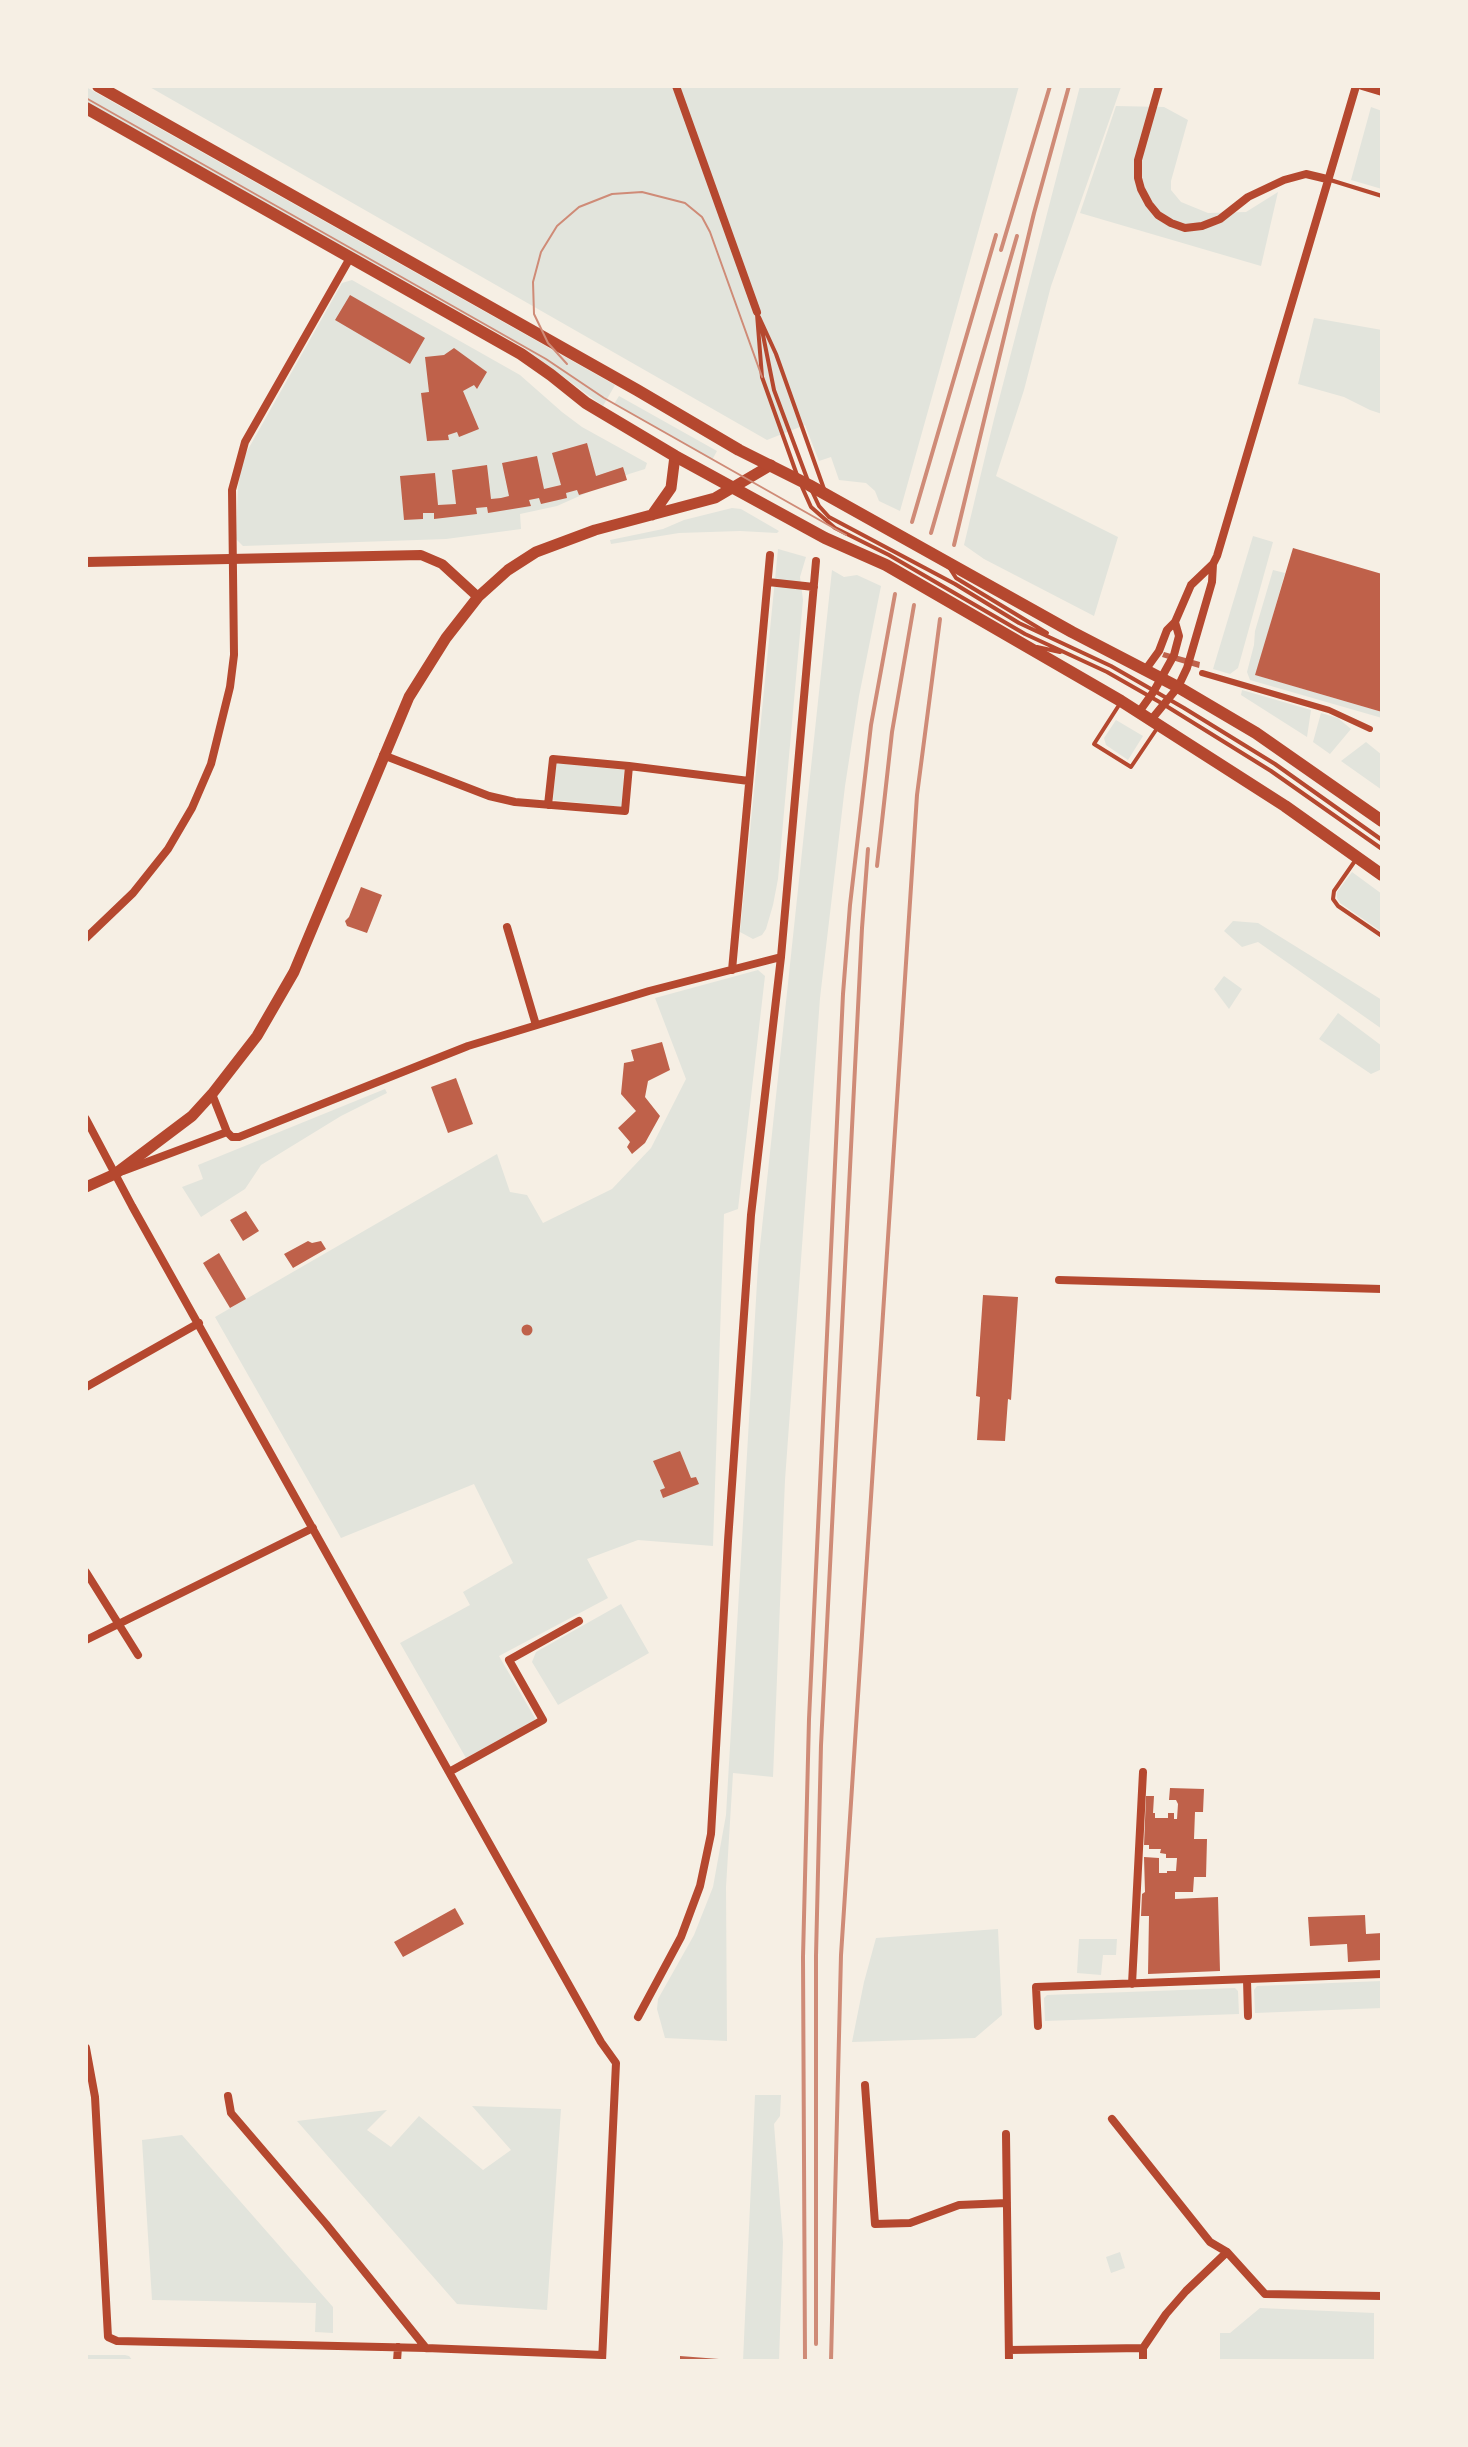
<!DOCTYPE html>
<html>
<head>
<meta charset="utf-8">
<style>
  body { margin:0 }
  #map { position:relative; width:1468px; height:2447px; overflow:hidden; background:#f6efe4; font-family:Karla,sans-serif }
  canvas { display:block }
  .frame { position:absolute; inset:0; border:88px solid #f6efe4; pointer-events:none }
</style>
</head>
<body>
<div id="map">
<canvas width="1468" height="2447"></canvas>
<div class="frame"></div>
</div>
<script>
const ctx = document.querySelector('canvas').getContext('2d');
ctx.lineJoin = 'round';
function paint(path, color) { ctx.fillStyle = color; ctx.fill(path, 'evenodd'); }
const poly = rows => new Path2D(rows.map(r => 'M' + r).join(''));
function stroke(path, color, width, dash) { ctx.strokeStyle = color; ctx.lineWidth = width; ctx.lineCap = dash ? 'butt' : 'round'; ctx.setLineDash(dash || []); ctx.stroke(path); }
const green = poly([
  [148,86,1019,86,900,511,879,501,875,491,866,483,839,480,831,457,819,461,805,425,767,440],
  [1080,86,1121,87,1051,286,1024,390,996,476,1118,537,1094,616,984,559,964,545,994,419],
  [86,87,606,380,615,385,603,406,524,348,86,102],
  [1116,106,1164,107,1188,120,1171,181,1171,190,1181,202,1208,213,1246,212,1278,192,1261,266,1080,213],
  [1371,107,1382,111,1382,189,1351,180],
  [352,280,520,375,562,412,582,427,647,463,645,469,629,474,557,506,520,514,521,529,446,539,243,546,236,539,238,487,242,460,342,283],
  [1314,318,1382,330,1382,414,1370,410,1344,397,1298,384],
  [619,396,717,451,712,460,614,404],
  [732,508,741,509,779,531,777,533,740,531,679,533,611,544,610,540,663,529,684,520],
  [1253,536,1273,542,1238,668,1230,674,1213,669],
  [778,549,806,557,800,577,803,600,778,879,773,905,766,929,762,935,753,939,740,932],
  [832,570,844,577,857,575,881,586,859,696,845,786,820,998,785,1480,773,1777,733,1773,726,1887,727,2041,665,2038,657,2009,658,1999,694,1935,713,1887,726,1815,758,1265],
  [1273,570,1285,573,1256,675,1382,712,1382,718,1250,680,1247,672,1254,645,1255,631],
  [1242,690,1311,710,1307,737,1241,695],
  [1321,713,1338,718,1351,729,1330,754,1313,742],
  [1116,720,1143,736,1128,760,1106,745,1104,738],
  [1366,742,1382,755,1382,790,1341,761],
  [556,763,624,770,622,807,553,800],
  [1352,872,1382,894,1382,932,1340,903,1337,898,1337,892],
  [1233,921,1258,923,1382,1000,1382,1029,1258,942,1242,947,1224,931],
  [758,970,765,976,738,1209,724,1214,713,1546,638,1540,587,1559,608,1598,499,1656,536,1720,466,1758,400,1643,470,1605,463,1592,513,1563,474,1484,341,1538,215,1317,497,1154,510,1192,527,1195,543,1223,612,1189,651,1148,686,1079,655,998],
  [1224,976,1242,989,1229,1009,1214,989],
  [1338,1013,1382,1046,1382,1069,1371,1074,1319,1039],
  [385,1089,387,1093,341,1116,261,1165,245,1189,201,1217,182,1187,203,1179,198,1165],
  [621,1604,649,1653,558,1705,532,1662,536,1652],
  [998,1929,1002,2015,975,2038,852,2042,864,1982,876,1938],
  [1079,1939,1117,1939,1116,1955,1103,1955,1101,1975,1077,1973],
  [1382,1981,1382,2008,1255,2013,1254,1990,1257,1986],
  [1235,1988,1238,1991,1239,2014,1045,2021,1044,1998,1047,1995],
  [755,2095,781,2095,780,2116,774,2124,783,2242,779,2361,743,2361],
  [472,2106,561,2109,547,2310,457,2304,297,2121,387,2110,367,2130,391,2147,419,2116,483,2170,511,2150],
  [182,2135,333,2307,333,2333,315,2332,316,2303,152,2300,142,2140],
  [1120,2252,1125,2268,1111,2273,1106,2257],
  [1260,2308,1374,2313,1374,2361,1220,2361,1220,2333,1230,2333],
  [86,2355,125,2355,129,2356,133,2361,86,2361]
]);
const building = poly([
  [350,295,425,338,410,364,335,320],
  [454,348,487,372,477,389,474,385,463,391,479,429,459,437,457,432,448,435,449,440,427,441,421,393,429,392,425,357,444,355],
  [587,443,596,476,623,467,627,480,579,495,577,490,566,493,567,498,541,504,539,498,529,500,531,506,488,513,487,507,476,508,477,514,434,519,434,513,423,513,423,519,404,520,400,476,435,473,438,505,456,504,452,470,487,465,491,499,501,498,509,496,502,463,537,456,544,489,561,485,552,453],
  [1293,548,1382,574,1382,712,1255,675],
  [1164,652,1200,662,1199,668,1162,657],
  [361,887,382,895,367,933,347,926,345,921,349,917],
  [662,1042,670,1070,648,1081,645,1097,660,1116,645,1143,632,1154,627,1147,630,1142,618,1128,636,1111,621,1094,624,1063,634,1061,631,1050],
  [456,1078,473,1124,448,1133,431,1087],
  [246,1211,259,1231,243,1241,230,1220],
  [308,1241,312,1243,321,1241,326,1249,293,1268,284,1254],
  [219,1253,246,1299,230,1308,203,1263],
  [983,1295,1018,1297,1011,1400,1008,1399,1005,1441,977,1440,980,1397,976,1396],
  '521.5 1330a5.5 5.5 0 1 1 11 0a5.5 5.5 0 1 1-11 0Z',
  [680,1451,691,1478,696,1477,699,1484,663,1498,660,1490,665,1488,653,1461],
  [1170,1788,1204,1789,1203,1812,1195,1812,1194,1839,1207,1839,1206,1877,1194,1877,1193,1892,1175,1892,1175,1899,1218,1897,1220,1971,1148,1974,1149,1916,1141,1916,1142,1894,1145,1892,1144,1857,1159,1858,1159,1873,1167,1873,1167,1871,1176,1871,1177,1858,1166,1858,1166,1854,1160,1853,1161,1849,1149,1849,1149,1845,1144,1845,1146,1796,1154,1796,1153,1813,1155,1813,1155,1818,1168,1818,1168,1813,1174,1813,1174,1819,1177,1819,1178,1804,1176,1800,1169,1800],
  [455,1908,464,1924,403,1957,394,1942],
  [1365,1915,1366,1934,1382,1933,1382,1960,1348,1962,1347,1944,1310,1946,1308,1917],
  [680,2356,719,2359,719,2361,680,2361]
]);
const service = poly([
  [1327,179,1382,196],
  [757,314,762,377,797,475],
  [759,317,776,354,824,489],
  [761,325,774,390,808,481],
  [802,487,811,507,835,528,889,555,1025,634,1107,672,1163,704,1271,771,1382,849],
  [811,489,819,506,829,517,955,584,1019,623,1111,666,1184,708,1275,764,1382,840],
  [949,567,956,578,1047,633],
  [1037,647,1060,652],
  [1121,702,1094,744,1131,767,1158,727],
  [1357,858,1334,891,1333,899,1338,906,1382,936]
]);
const pedestrian = poly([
  [1202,673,1329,710,1370,729]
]);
const minor = poly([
  [676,86,757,312],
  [1159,86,1138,160,1138,178,1141,189,1149,204,1158,215,1171,223,1185,228,1202,226,1220,219,1248,197,1284,180,1306,174,1327,179],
  [1362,86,1382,92],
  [768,582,814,587],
  [1146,669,1159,651,1167,630,1175,622,1191,585,1213,564],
  [1139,712,1154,691,1174,655,1179,636,1175,622],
  [1151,720,1178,687,1187,668,1212,582,1213,564,1217,556,1356,86],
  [383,755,489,796,515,802,625,811,629,766,749,781],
  [548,805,553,759,629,766],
  [507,927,536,1025],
  [86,938,133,893,168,849,192,808,211,764,230,687,234,655,232,490,245,442,350,258],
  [732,970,770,555],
  [212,1094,227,1132,232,1137,239,1137,468,1046,649,991,781,957],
  [86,1119,132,1206,449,1772,601,2042,616,2063,602,2361],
  [123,1171,227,1132],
  [1059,1280,1382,1289],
  [86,1387,199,1323],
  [86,1572,138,1655],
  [86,1640,313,1528],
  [449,1772,543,1720,509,1660,579,1621],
  [1247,1980,1248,2016],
  [1132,1984,1143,1772],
  [638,2017,681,1937,700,1886,711,1834,728,1541,751,1215,781,957,816,561],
  [1038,2026,1036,1987,1382,1974],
  [86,2048,95,2097,108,2337,117,2341,426,2348,602,2355],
  [865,2085,875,2224,910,2223,959,2205,1007,2203],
  [228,2096,231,2113,326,2224,426,2348],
  [1112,2119,1210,2242,1227,2252,1265,2294,1382,2296],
  [1006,2134,1009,2361],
  [1009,2350,1143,2348],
  [397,2361,398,2347],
  [1143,2361,1143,2348,1166,2314,1186,2291,1227,2252]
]);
const tertiary = poly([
  [86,562,421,555,442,564,478,597]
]);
const secondary = poly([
  [652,515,671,488,675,456],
  [86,1187,115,1174,192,1116,212,1094,257,1036,294,972,409,697,446,638,478,597,508,570,536,552,595,530,715,498,771,465]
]);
const primary = poly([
  [98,86,637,390,739,450,809,485,1072,632,1178,687,1256,733,1382,821],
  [86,108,521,354,551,375,586,403,675,456,825,538,886,565,1121,701,1285,806,1382,875]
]);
const tram = poly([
  [86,98,546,359,604,398,846,535],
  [567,364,548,343,534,314,533,282,541,252,557,226,579,207,612,194,642,192,685,203,702,217,710,232,762,377]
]);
const rail = poly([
  [1001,250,1050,86],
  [912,522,996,235],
  [931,533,1017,236],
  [954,545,1034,213,1069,86],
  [877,866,892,732,914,605],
  [816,2344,816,1956,821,1745,862,928,868,849],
  [805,2361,803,1957,809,1719,843,994,850,905,871,725,895,594],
  [831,2361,841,1955,917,795,940,619]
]);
paint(green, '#e2e4dc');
paint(building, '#bf614a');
stroke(service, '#b5482f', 4);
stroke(pedestrian, '#b5482f', 6);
stroke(minor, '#b5482f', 8);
stroke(tertiary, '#b5482f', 10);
stroke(secondary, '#b5482f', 11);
stroke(primary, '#b5482f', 12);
stroke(tram, '#cf8b77', 2);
stroke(rail, '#cf8b77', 4);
</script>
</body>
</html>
